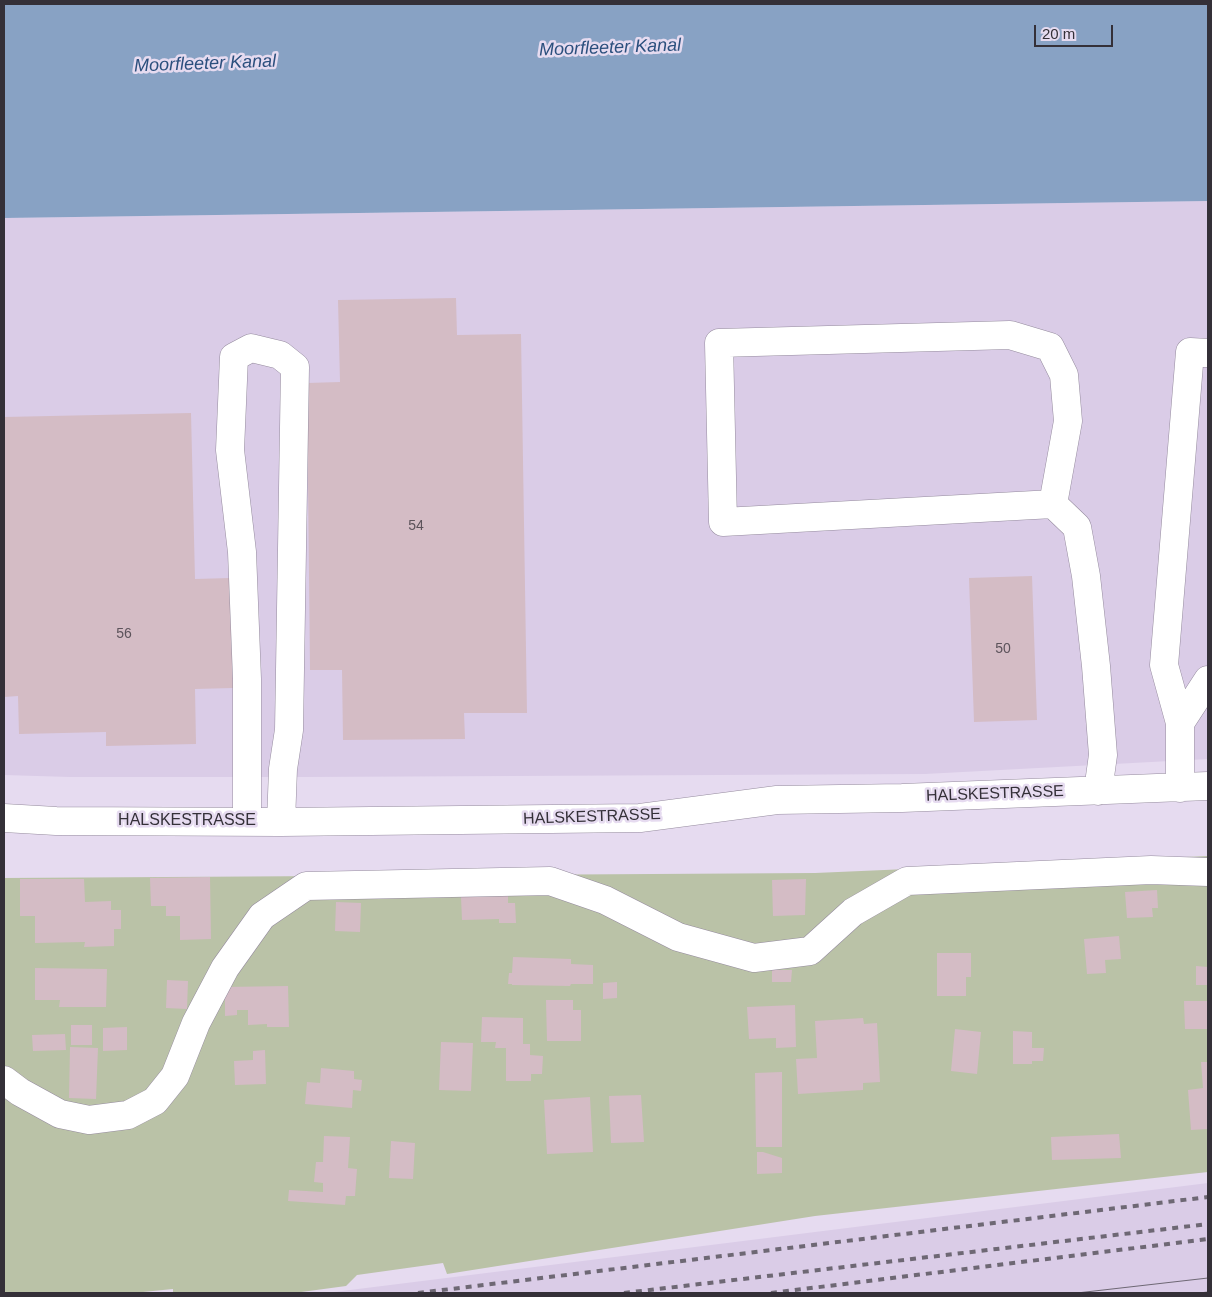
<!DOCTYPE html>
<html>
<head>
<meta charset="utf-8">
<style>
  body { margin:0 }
  #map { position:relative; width:1212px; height:1297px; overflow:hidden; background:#e6dbf0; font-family:Helvetica,sans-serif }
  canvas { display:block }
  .frame { position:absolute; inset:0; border:5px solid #343038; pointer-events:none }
  .scale { position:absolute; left:1034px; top:25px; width:79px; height:22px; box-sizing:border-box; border:2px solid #343038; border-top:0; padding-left:6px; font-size:15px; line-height:18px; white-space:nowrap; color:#343038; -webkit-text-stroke:4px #e6dbf0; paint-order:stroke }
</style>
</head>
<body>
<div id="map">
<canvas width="1212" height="1297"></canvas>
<div class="frame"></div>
<div class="scale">20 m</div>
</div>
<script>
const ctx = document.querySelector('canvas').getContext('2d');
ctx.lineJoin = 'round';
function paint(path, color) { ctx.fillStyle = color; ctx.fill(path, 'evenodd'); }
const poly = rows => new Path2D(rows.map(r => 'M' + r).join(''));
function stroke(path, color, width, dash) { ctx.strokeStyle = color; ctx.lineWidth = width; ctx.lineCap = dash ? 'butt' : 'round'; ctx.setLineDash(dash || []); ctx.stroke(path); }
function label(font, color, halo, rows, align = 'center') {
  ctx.font = font + ' Helvetica,sans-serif'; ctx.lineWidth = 5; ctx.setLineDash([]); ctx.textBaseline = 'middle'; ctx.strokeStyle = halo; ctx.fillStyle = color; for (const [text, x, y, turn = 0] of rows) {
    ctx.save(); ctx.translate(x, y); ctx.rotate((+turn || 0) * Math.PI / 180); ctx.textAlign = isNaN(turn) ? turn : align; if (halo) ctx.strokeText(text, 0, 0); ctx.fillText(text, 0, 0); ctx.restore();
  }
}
const built = poly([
  [1208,201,1208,759,925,774,305,777,70,777,4,775,4,218],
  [1208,1183,1208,1293,326,1293]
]);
const green = poly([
  [1208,856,1208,1172,815,1216,447,1274,443,1263,357,1275,346,1286,294,1293,173,1293,173,1289,133,1293,4,1293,4,878,815,873]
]);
const water = poly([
  [4,4,1208,4,1208,201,4,218]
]);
const building = poly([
  [456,298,457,335,521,334,527,713,464,713,465,739,343,740,342,670,310,670,307,383,340,382,338,300],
  [191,413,195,579,230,578,233,688,195,689,196,744,106,746,106,732,19,734,18,696,4,697,4,417],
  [1032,576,1037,720,974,722,969,578],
  [210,877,211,939,180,940,180,916,166,916,166,906,151,906,150,878],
  [20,879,84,879,85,902,111,901,111,910,121,910,121,929,114,929,114,946,84,947,85,942,35,943,35,916,20,916],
  [806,879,805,915,773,916,772,880],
  [1157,890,1158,908,1152,908,1153,917,1127,918,1125,892],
  [508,896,508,903,515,903,516,923,499,923,499,919,462,920,461,897],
  [336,902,361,903,360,932,335,931],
  [1119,936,1121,959,1105,960,1106,973,1087,974,1084,939],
  [937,953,971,953,971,977,966,977,966,996,937,996],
  [513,957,571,959,571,964,593,965,593,984,571,984,570,986,512,985,512,984,508,984,509,973,512,973],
  [1196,966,1208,967,1208,985,1196,985],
  [35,968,107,969,106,1007,59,1007,60,1000,35,1000],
  [772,970,792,970,791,982,772,982],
  [167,980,188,981,187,1009,166,1008],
  [617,982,617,998,603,999,603,983],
  [288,986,289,1027,267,1027,267,1024,248,1025,248,1010,237,1010,237,1015,225,1016,225,987],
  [546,1000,573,1000,573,1010,581,1010,581,1041,547,1041],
  [1184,1001,1208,1001,1208,1029,1185,1029],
  [795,1005,796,1047,776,1048,776,1038,749,1039,747,1007],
  [482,1017,523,1018,523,1044,530,1044,530,1055,543,1056,542,1074,531,1074,531,1081,506,1081,506,1048,495,1048,496,1042,481,1042],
  [863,1018,864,1024,877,1023,880,1082,863,1083,863,1090,798,1094,796,1059,817,1058,815,1021],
  [71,1025,92,1025,92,1045,71,1045],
  [127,1027,127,1050,103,1051,103,1028],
  [955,1029,981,1032,977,1074,951,1071],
  [1013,1031,1032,1032,1032,1048,1044,1048,1043,1061,1032,1061,1032,1064,1013,1064],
  [65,1034,66,1050,33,1051,32,1035],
  [441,1042,473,1043,471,1091,439,1090],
  [70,1047,98,1048,96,1099,69,1098],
  [265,1050,266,1084,235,1085,234,1061,253,1060,253,1051],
  [1201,1062,1208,1062,1208,1129,1191,1130,1188,1090,1203,1088],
  [321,1068,354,1071,354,1079,362,1080,361,1091,353,1090,352,1108,305,1104,307,1082,320,1083],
  [782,1072,782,1147,756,1147,755,1073],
  [641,1095,644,1142,611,1143,609,1096],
  [590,1097,593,1152,547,1154,544,1100],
  [1119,1134,1121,1158,1052,1160,1051,1137],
  [324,1136,350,1137,348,1168,357,1169,355,1196,346,1196,345,1205,288,1201,289,1190,323,1192,323,1183,314,1182,316,1162,323,1162],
  [391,1141,415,1143,413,1179,389,1178],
  [757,1152,763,1152,782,1158,782,1173,757,1174]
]);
const minor = poly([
  [1053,504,1068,421,1064,375,1050,347,1010,335,719,343,723,522,1053,504,1077,527,1086,576,1096,666,1103,755,1098,791],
  [1180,723,1164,665,1190,352,1208,353],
  [1180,788,1180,723,1208,680],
  [4,818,56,821,281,822,640,818,777,800,902,798,1208,786],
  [247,821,247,679,242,552,230,450,234,357,251,348,280,355,295,367,289,730,283,769,281,822],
  [4,1080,20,1092,60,1114,89,1120,128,1115,155,1101,175,1076,196,1023,225,968,262,916,306,886,550,881,605,900,678,937,754,958,810,951,853,912,907,881,1151,870,1208,872]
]);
const tram = poly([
  [1077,1293,1208,1278],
  [1199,1293,1208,1292]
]);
const rail = poly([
  [418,1293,1208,1197],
  [624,1293,1208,1224],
  [771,1293,1208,1239]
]);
const numberNames = [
  ["54",416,526],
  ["56",124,634],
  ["50",1003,649]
];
const streetNames = [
  ["HALSKESTRASSE",995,794,-2],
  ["HALSKESTRASSE",592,817,-2],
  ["HALSKESTRASSE",187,821]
];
const waterNames = [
  ["Moorfleeter Kanal",610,48,-2],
  ["Moorfleeter Kanal",205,64,-2]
];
paint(built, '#dacce7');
paint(green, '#bac2a7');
paint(water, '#88a2c4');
paint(building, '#d4bcc5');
stroke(minor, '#958b9e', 29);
stroke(minor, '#fff', 28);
stroke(tram, '#6e6874', 1);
stroke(rail, '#6e6874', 4, [6, 6]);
label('14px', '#5c535b', null, numberNames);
label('16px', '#343038', '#e6dbf0', streetNames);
label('italic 18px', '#2b4f7d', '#e6dbf0', waterNames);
</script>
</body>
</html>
